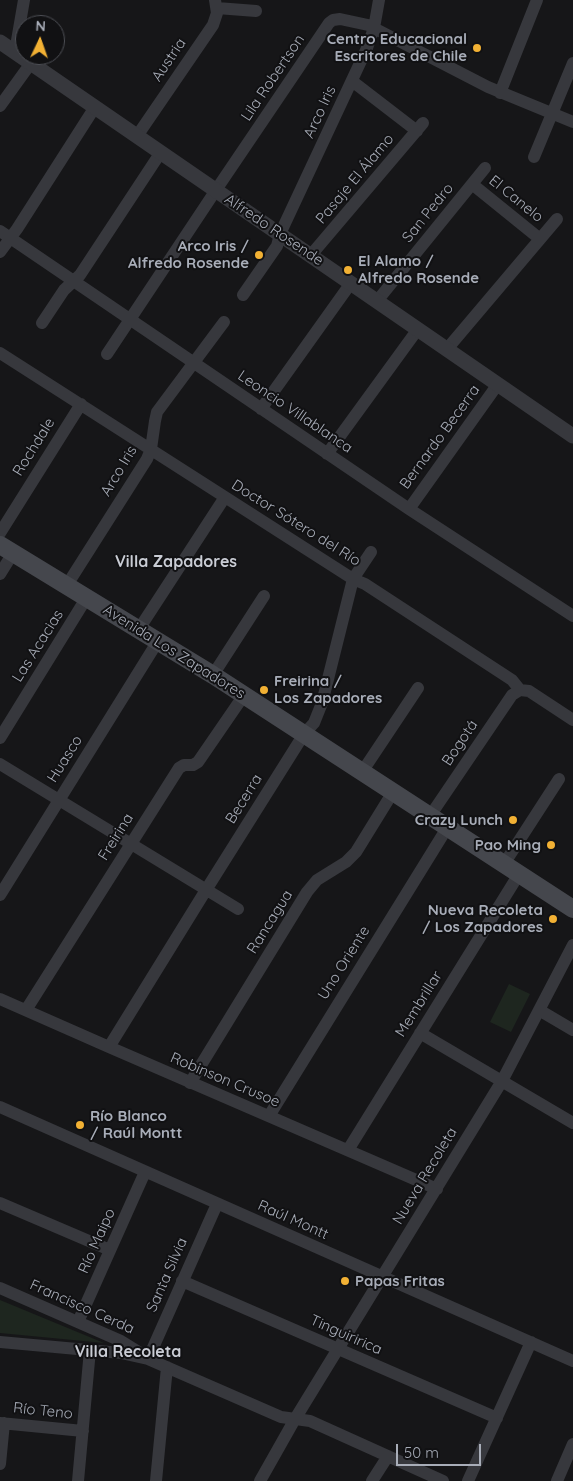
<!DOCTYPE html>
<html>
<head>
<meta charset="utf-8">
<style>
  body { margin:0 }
  #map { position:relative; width:573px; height:1481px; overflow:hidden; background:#161618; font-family:Quicksand,sans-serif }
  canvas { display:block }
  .north { position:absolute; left:15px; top:15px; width:50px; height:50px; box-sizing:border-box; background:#111113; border:1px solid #4d4f55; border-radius:50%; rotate:3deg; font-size:14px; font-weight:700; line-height:20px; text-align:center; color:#a8adb8 }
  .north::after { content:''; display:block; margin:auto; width:18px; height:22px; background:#f2b134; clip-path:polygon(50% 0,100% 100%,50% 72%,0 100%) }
  .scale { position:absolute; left:396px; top:1444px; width:85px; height:22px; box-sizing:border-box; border:2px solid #a8adb8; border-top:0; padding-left:6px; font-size:15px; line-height:18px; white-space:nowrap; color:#a8adb8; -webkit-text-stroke:4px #111113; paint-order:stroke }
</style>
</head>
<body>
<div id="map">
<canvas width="573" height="1481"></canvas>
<div class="north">N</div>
<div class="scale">50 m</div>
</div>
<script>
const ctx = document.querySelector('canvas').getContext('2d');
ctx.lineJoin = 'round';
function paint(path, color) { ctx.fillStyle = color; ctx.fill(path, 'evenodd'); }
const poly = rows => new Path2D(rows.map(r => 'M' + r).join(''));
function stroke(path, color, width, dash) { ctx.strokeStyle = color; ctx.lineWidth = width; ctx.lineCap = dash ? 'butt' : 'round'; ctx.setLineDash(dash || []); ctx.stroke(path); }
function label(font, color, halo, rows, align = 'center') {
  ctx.font = font + ' Quicksand,sans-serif'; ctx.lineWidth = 4; ctx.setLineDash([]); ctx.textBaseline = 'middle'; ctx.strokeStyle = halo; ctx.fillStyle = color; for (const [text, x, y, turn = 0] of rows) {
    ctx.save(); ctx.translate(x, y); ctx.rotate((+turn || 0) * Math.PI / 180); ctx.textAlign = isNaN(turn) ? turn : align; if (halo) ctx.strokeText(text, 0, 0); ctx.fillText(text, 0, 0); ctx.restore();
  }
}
const green = poly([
  [509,984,530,994,511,1032,490,1022],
  [0,1300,104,1343,0,1333]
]);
const minor = poly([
  [217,8,256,11],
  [15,52,24,0],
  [352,81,417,131],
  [500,93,537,0],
  [0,106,31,63],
  [137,136,213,25,217,13,215,0],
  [534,157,573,63],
  [472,184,540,239],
  [0,231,409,509,573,616],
  [0,252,17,229,95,107],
  [311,255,423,123],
  [243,295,277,246,280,234,367,48,374,28,379,0],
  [377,301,485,168],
  [42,323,64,290,80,275,161,152],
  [447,349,557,219],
  [0,353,353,579,365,584,512,680,520,690],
  [107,354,216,190,329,23,333,20,340,19,368,25,488,87,573,122],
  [261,409,351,283],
  [327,454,418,329],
  [409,509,498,384],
  [0,533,81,404],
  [0,574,13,553],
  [67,585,147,459,151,449,155,421,157,412,224,322],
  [139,629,225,497],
  [213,675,264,596],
  [520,690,529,691,573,720],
  [0,738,87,597],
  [0,764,238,909],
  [362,772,418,688],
  [430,816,512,695,520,690],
  [504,864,559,779],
  [0,895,158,641],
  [0,999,109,1047,437,1189],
  [26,1010,179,768,184,765,193,765,198,762,244,695],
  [539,1010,573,1030],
  [420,1033,573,1123],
  [109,1047,206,890,304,734,314,723,322,703,353,579,371,552],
  [190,1083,307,892,317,880,346,862,356,852,393,792],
  [0,1107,573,1361],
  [269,1116,447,828],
  [348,1150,519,874],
  [0,1203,110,1250],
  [182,1281,497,1418],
  [0,1288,121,1341,142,1354],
  [78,1322,145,1172],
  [0,1342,121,1353,148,1359,281,1417,310,1421,443,1481],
  [148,1359,217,1204],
  [0,1423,83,1431],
  [0,1464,4,1423],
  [78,1481,90,1350],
  [156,1481,167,1367],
  [260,1481,295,1419,502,1081,573,945],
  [372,1481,388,1456],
  [468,1481,531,1342],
  [557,1481,573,1444]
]);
const tertiary = poly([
  [0,42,573,436]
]);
const secondary = poly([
  [0,545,213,675,573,909]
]);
const markers = [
  [477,48,5,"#f2b134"],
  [259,255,5,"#f2b134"],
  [348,270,5,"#f2b134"],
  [264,690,5,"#f2b134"],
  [513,820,5,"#f2b134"],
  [551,845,5,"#f2b134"],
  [553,919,5,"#f2b134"],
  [80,1125,5,"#f2b134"],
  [345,1281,5,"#f2b134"]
];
const poiNames = [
  ["Centro Educacional",467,39],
  ["Escritores de Chile",467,56],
  ["Arco Iris /",249,246],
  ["Alfredo Rosende",249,263],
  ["El Alamo /",358,261,"left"],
  ["Alfredo Rosende",358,278,"left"],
  ["Freirina /",274,681,"left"],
  ["Los Zapadores",274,698,"left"],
  ["Crazy Lunch",503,820],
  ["Pao Ming",541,845],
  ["Nueva Recoleta",543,910],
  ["/ Los Zapadores",543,927],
  ["Río Blanco",90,1116,"left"],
  ["/ Raúl Montt",90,1133,"left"],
  ["Papas Fritas",355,1281,"left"]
];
const streetNames = [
  ["Austria",169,60,-56],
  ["Lila Robertson",273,78,-56],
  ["Arco Iris",320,112,-65],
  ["Pasaje El Álamo",355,179,-50],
  ["El Canelo",516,199,39],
  ["San Pedro",428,213,-51],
  ["Alfredo Rosende",274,230,34],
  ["Leoncio Villablanca",295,412,34],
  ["Bernardo Becerra",440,437,-54],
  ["Rochdale",34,447,-58],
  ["Arco Iris",119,471,-59],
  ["Doctor Sótero del Río",296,523,32],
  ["Las Acacias",38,646,-58],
  ["Avenida Los Zapadores",174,652,32],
  ["Bogotá",460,743,-56],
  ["Huasco",65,759,-58],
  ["Becerra",244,799,-58],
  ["Freirina",116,837,-58],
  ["Rancagua",270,922,-58],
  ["Uno Oriente",344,963,-58],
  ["Membrillar",419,1004,-58],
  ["Robinson Crusoe",225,1080,23],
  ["Nueva Recoleta",425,1176,-59],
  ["Raúl Montt",293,1220,24],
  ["Río Maipo",97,1241,-66],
  ["Santa Silvia",167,1275,-66],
  ["Francisco Cerda",82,1307,24],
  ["Tinguiririca",346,1335,24],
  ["Río Teno",43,1411,6]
];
const neighbourhoodNames = [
  ["Villa Zapadores",176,562],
  ["Villa Recoleta",128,1352]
];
paint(green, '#1e261f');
stroke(minor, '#37383d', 12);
stroke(tertiary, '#37383d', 15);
stroke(secondary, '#45474d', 18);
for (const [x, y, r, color] of markers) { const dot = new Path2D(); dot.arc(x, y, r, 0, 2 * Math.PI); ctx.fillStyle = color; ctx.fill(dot); stroke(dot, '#111113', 2); }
label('bold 15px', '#a8adb8', '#111113', poiNames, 'right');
label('15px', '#a8adb8', '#111113', streetNames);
label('bold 16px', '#c9ccd4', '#111113', neighbourhoodNames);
</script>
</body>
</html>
